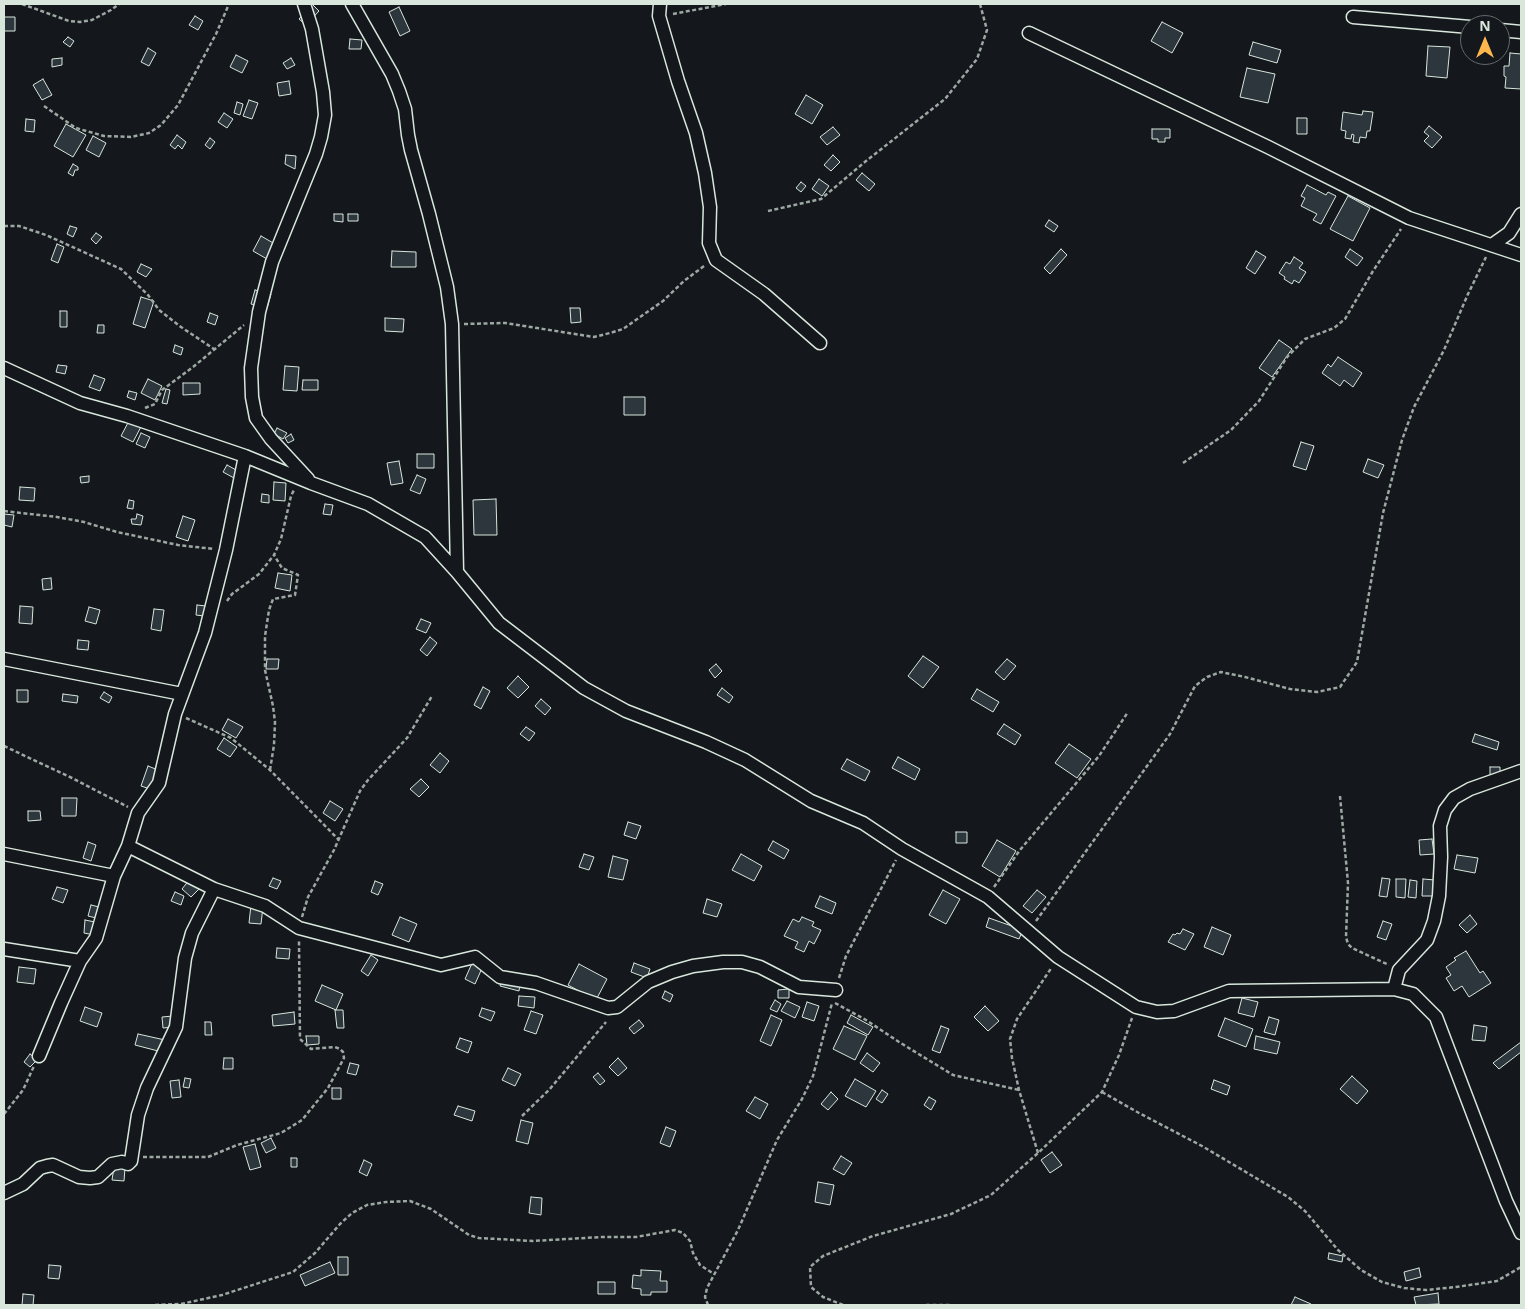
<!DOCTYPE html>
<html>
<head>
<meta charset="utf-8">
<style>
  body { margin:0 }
  #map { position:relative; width:1525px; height:1309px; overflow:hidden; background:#14181c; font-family:"Open Sans",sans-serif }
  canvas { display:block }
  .frame { position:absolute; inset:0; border:5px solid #d8e6dc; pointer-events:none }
  .north { position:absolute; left:1460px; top:15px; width:50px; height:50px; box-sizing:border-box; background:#14181c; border:1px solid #626a69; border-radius:50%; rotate:0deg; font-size:14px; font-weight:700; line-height:20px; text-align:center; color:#d8e6dc }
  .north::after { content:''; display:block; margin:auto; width:18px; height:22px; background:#ffb74d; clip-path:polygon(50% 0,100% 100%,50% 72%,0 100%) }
</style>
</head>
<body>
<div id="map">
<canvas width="1525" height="1309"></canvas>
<div class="frame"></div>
<div class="north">N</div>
</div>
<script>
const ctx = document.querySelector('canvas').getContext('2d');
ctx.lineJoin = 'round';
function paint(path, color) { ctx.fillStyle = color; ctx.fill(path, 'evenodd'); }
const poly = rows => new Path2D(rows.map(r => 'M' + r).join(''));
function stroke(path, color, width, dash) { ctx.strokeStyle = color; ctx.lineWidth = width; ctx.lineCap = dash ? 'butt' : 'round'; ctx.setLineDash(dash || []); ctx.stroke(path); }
const building = poly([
  [312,4,319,11,306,25,299,19,312,4],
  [399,7,410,31,400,36,389,12,399,7],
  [195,16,203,21,198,30,189,25,195,16],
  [4,17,15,17,15,31,4,31,4,17],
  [1162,22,1183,33,1172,53,1151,41,1162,22],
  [68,37,74,41,70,47,63,42,68,37],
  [350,39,362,40,361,49,349,49,350,39],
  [1253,42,1281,50,1277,63,1249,55,1253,42],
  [1428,46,1450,47,1447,78,1426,76,1428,46],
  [148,48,156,53,149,66,141,62,148,48],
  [1510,53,1521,54,1521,89,1505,88,1506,77,1504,76,1504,66,1509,66,1510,53],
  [236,55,248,61,242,73,230,67,236,55],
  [62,58,62,65,52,67,52,59,62,58],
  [291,58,295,65,287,69,283,63,291,58],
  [1247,68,1275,74,1268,103,1240,97,1247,68],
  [43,79,52,95,42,100,33,85,43,79],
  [289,81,291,94,279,96,277,83,289,81],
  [806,95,823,105,812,124,795,114,806,95],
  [249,100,258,103,252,119,243,116,249,100],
  [237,102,243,104,240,115,234,113,237,102],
  [1363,111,1373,112,1370,131,1367,131,1366,138,1360,137,1359,143,1353,142,1354,135,1352,134,1351,139,1345,138,1346,131,1341,130,1343,112,1362,115,1363,111],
  [224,113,233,119,227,128,218,122,224,113],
  [1297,118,1307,118,1307,134,1297,134,1297,118],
  [26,119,35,120,34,132,25,131,26,119],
  [66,124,86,135,73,157,54,146,66,124],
  [1429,126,1442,137,1432,148,1424,141,1429,136,1424,132,1429,126],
  [833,127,840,135,827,145,820,137,833,127],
  [1152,129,1170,129,1170,138,1165,138,1165,142,1158,142,1158,139,1152,139,1152,129],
  [177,135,186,142,182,149,178,145,175,149,170,145,177,135],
  [93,136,106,143,99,157,86,150,93,136],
  [210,138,215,142,210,149,205,145,210,138],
  [286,155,296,156,295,169,285,164,286,155],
  [833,155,840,162,831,171,824,165,833,155],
  [73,164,78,167,78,170,75,170,73,176,68,173,73,164],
  [862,173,875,184,869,191,856,180,862,173],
  [819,179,829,186,822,196,812,189,819,179],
  [801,182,806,186,801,192,796,188,801,182],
  [1307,185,1326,195,1328,192,1336,196,1321,224,1313,220,1317,214,1301,206,1305,198,1301,196,1307,185],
  [1348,196,1370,208,1353,241,1330,229,1348,196],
  [334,214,343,214,343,222,334,221,334,214],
  [348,214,358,214,358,221,348,221,348,214],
  [1049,220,1058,226,1054,232,1045,226,1049,220],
  [70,226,77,228,73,237,67,234,70,226],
  [96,233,102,237,96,244,91,239,96,233],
  [261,236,275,244,267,259,253,251,261,236],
  [57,244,64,247,58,263,51,260,57,244],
  [1061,249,1067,255,1050,274,1044,268,1061,249],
  [1350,249,1363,258,1357,266,1345,257,1350,249],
  [392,251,416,252,416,267,391,267,392,251],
  [1256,251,1266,257,1255,274,1246,268,1256,251],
  [1294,257,1303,263,1299,268,1306,272,1299,283,1294,280,1292,284,1284,279,1285,277,1279,273,1286,262,1290,264,1294,257],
  [141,264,152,269,146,277,137,272,141,264],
  [255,290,271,294,267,308,251,304,255,290],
  [141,297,154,301,145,328,133,324,141,297],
  [570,308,580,308,581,322,571,323,570,308],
  [60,311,67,311,67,327,60,327,60,311],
  [210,313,218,316,215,325,207,322,210,313],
  [385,318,404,319,403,332,385,331,385,318],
  [98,325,104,325,104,333,97,333,98,325],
  [1279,340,1292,349,1272,377,1259,368,1279,340],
  [175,345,183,348,181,355,173,352,175,345],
  [1338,357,1362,373,1353,387,1344,380,1340,386,1322,373,1328,364,1331,367,1338,357],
  [58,365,67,366,65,374,56,372,58,365],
  [285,366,299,367,297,391,283,390,285,366],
  [94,375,105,379,100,391,89,387,94,375],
  [148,379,162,386,155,400,141,393,148,379],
  [303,380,318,380,318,390,302,390,303,380],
  [183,383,200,383,200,394,183,395,183,383],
  [166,389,170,390,167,404,162,403,166,389],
  [129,391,137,393,135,400,127,397,129,391],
  [624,397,645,397,645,415,624,415,624,397],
  [131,417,143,423,133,442,121,436,131,417],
  [277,428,287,433,283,439,274,434,277,428],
  [141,433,150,437,145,448,136,444,141,433],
  [291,434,294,440,288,443,285,438,291,434],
  [1301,442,1314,446,1306,470,1293,466,1301,442],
  [417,454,434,454,434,468,417,468,417,454],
  [1368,459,1384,465,1378,478,1363,472,1368,459],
  [399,461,403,483,391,485,387,463,399,461],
  [227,465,238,471,234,478,223,472,227,465],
  [417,475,426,479,420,494,410,490,417,475],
  [89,476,89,482,81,483,80,477,89,476],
  [274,482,286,483,285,501,273,500,274,482],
  [20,487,35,488,34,501,19,500,20,487],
  [262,494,269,495,269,503,261,502,262,494],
  [496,499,497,535,474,535,473,500,496,499],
  [129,500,134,501,133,509,127,508,129,500],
  [325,504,333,505,331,515,323,514,325,504],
  [4,514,14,515,12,527,4,525,4,514],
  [137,514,143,516,141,525,132,524,131,519,136,519,137,514],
  [183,516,195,520,188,541,176,537,183,516],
  [278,573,292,575,290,591,275,588,278,573],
  [51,578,52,589,43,590,42,579,51,578],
  [197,605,206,606,204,616,196,615,197,605],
  [20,606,33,607,32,624,19,623,20,606],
  [89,607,100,610,96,624,85,621,89,607],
  [154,609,164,610,161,631,151,629,154,609],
  [421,619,431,623,426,633,416,629,421,619],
  [430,637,437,643,427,656,420,650,430,637],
  [78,640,89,641,88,650,77,649,78,640],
  [923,656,939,667,923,688,908,676,923,656],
  [267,659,279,659,278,669,266,669,267,659],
  [1007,659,1016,666,1004,680,995,672,1007,659],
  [716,664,722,671,715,678,709,670,716,664],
  [518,676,529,687,518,698,507,688,518,676],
  [483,687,490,691,481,709,474,705,483,687],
  [722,688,733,697,729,703,717,695,722,688],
  [977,689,999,702,993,712,971,699,977,689],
  [17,690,28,690,28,702,17,702,17,690],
  [104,692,112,697,109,703,100,698,104,692],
  [63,694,78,696,77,703,62,701,63,694],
  [541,699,551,708,545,715,535,706,541,699],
  [228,719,243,727,236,738,222,730,228,719],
  [1004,724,1021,735,1015,745,997,734,1004,724],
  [526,727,535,733,529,741,520,734,526,727],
  [1475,734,1499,742,1497,750,1472,742,1475,734],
  [224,738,237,747,230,757,217,749,224,738],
  [1069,744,1091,759,1077,778,1055,763,1069,744],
  [440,753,449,761,440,773,430,765,440,753],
  [898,757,920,769,915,780,892,768,898,757],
  [847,759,870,771,865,781,841,769,847,759],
  [148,766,158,770,150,789,141,786,148,766],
  [1490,767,1500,767,1500,777,1490,777,1490,767],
  [421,779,429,787,419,797,410,789,421,779],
  [62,798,77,798,76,816,62,816,62,798],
  [330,801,343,809,335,821,323,813,330,801],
  [28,811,40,811,41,820,28,821,28,811],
  [628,822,641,826,636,839,624,835,628,822],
  [956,832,967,832,967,843,956,843,956,832],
  [1432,839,1434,854,1420,855,1419,840,1432,839],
  [997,840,1016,851,1000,877,982,866,997,840],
  [773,841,789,850,784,859,768,850,773,841],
  [88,842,96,845,91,861,83,858,88,842],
  [584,854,594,857,589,870,579,867,584,854],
  [741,854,762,866,754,881,732,870,741,854],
  [1457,855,1478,858,1475,873,1454,869,1457,855],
  [613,856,628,860,623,880,608,877,613,856],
  [273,878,281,881,277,889,269,886,273,878],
  [1382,878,1390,879,1387,897,1379,896,1382,878],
  [190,879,200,888,191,897,182,889,190,879],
  [1396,879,1406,879,1405,898,1396,897,1396,879],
  [1423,879,1435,880,1434,896,1422,896,1423,879],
  [1410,880,1417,881,1416,898,1408,897,1410,880],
  [375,881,383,884,378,895,371,892,375,881],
  [57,887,68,890,63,903,52,899,57,887],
  [943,890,960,899,946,924,929,915,943,890],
  [1037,890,1046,897,1032,913,1023,906,1037,890],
  [175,892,184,896,181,905,171,901,175,892],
  [820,896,836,903,832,914,815,907,820,896],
  [707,899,722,904,717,917,703,913,707,899],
  [91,905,99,907,96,918,88,916,91,905],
  [251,905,263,907,261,924,249,923,251,905],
  [1470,915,1477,924,1467,933,1459,925,1470,915],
  [400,917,417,924,409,942,392,935,400,917],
  [802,917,814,922,812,926,821,930,814,944,809,941,804,952,795,948,798,942,784,936,793,919,799,922,802,917],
  [989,918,1023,930,1019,939,986,927,989,918],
  [85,920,95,922,94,935,84,933,85,920],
  [1383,921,1392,924,1386,940,1377,937,1383,921],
  [1212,927,1231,935,1223,955,1204,947,1212,927],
  [1183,929,1194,934,1185,950,1168,942,1173,934,1175,935,1177,933,1180,934,1183,929],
  [277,948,290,949,289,959,276,958,277,948],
  [1466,951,1480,973,1483,971,1491,983,1469,997,1462,986,1454,991,1446,978,1451,975,1446,967,1456,960,1454,958,1466,951],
  [371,955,378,960,368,976,361,971,371,955],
  [473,961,483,966,475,984,465,979,473,961],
  [634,963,650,969,647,978,631,972,634,963],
  [579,964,607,979,596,1000,568,985,579,964],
  [19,967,36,969,34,984,17,982,19,967],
  [502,980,520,984,519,991,500,986,502,980],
  [322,985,343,994,336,1010,315,1001,322,985],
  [789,989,789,998,778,998,778,990,789,989],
  [665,991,673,995,670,1002,662,998,665,991],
  [519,996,535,997,534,1008,518,1006,519,996],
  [1242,998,1258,1002,1254,1017,1238,1013,1242,998],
  [775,1000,781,1004,777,1012,770,1009,775,1000],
  [787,1001,800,1007,795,1018,781,1011,787,1001],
  [807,1002,819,1006,814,1021,802,1017,807,1002],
  [985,1006,999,1021,988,1031,974,1017,985,1006],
  [85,1007,102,1013,97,1027,80,1021,85,1007],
  [482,1008,495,1012,491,1021,479,1016,482,1008],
  [335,1010,343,1010,344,1028,337,1028,335,1010],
  [531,1011,543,1015,536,1034,524,1030,531,1011],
  [294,1012,295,1024,273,1026,272,1015,294,1012],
  [771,1015,782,1020,771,1046,760,1041,771,1015],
  [851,1015,873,1027,868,1035,847,1023,851,1015],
  [173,1016,174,1027,163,1028,162,1017,173,1016],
  [1269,1017,1279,1020,1275,1035,1264,1032,1269,1017],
  [1225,1018,1253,1029,1246,1047,1218,1036,1225,1018],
  [639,1020,644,1026,634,1034,629,1028,639,1020],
  [205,1022,211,1022,212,1035,205,1035,205,1022],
  [1474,1025,1487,1027,1485,1041,1472,1040,1474,1025],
  [844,1026,867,1036,855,1060,833,1049,844,1026],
  [941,1026,949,1029,940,1053,932,1050,941,1026],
  [138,1034,165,1040,162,1052,135,1045,138,1034],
  [306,1036,319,1036,319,1044,307,1045,306,1036],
  [1256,1036,1280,1042,1277,1054,1254,1049,1256,1036],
  [460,1038,472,1042,468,1053,456,1048,460,1038],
  [1521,1042,1521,1052,1499,1069,1493,1063,1521,1042],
  [867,1053,880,1063,873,1072,860,1063,867,1053],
  [30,1054,37,1060,30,1067,24,1062,30,1054],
  [224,1058,233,1058,233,1069,223,1069,224,1058],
  [618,1058,627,1068,618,1076,609,1067,618,1058],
  [350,1063,359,1065,356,1075,347,1073,350,1063],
  [508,1068,521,1074,515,1086,502,1080,508,1068],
  [598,1073,605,1081,600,1085,593,1077,598,1073],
  [1352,1076,1368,1091,1357,1104,1340,1089,1352,1076],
  [185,1078,191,1079,189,1088,183,1087,185,1078],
  [855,1079,876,1091,866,1107,845,1096,855,1079],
  [179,1080,181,1097,172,1098,170,1081,179,1080],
  [1214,1080,1230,1086,1227,1095,1211,1089,1214,1080],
  [332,1088,341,1088,341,1099,332,1099,332,1088],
  [882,1090,888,1094,882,1103,876,1099,882,1090],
  [831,1092,838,1099,828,1110,821,1104,831,1092],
  [755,1097,768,1104,760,1119,746,1111,755,1097],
  [929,1097,936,1101,931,1110,924,1105,929,1097],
  [458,1106,475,1111,472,1121,454,1115,458,1106],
  [521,1120,533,1123,528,1144,516,1141,521,1120],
  [666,1127,676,1131,670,1147,660,1143,666,1127],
  [271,1138,276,1148,266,1153,261,1143,271,1138],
  [255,1144,261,1167,250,1170,243,1147,255,1144],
  [1052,1152,1062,1165,1050,1173,1041,1160,1052,1152],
  [841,1156,852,1163,844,1175,833,1169,841,1156],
  [291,1158,297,1158,297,1167,291,1167,291,1158],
  [364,1160,372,1164,367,1176,359,1172,364,1160],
  [114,1167,125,1168,124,1181,112,1180,114,1167],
  [818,1182,834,1185,830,1205,815,1202,818,1182],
  [531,1197,542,1198,541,1215,529,1213,531,1197],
  [1329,1253,1343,1256,1342,1262,1328,1259,1329,1253],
  [338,1257,348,1257,348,1275,338,1275,338,1257],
  [330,1262,335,1273,305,1286,300,1275,330,1262],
  [49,1265,61,1266,59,1279,48,1278,49,1265],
  [1419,1268,1421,1277,1406,1281,1404,1272,1419,1268],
  [641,1270,661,1271,660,1281,667,1281,667,1292,651,1292,651,1295,641,1295,641,1289,632,1288,633,1275,641,1276,641,1270],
  [598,1282,615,1282,615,1294,598,1294,598,1282],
  [1438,1293,1439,1304,1416,1305,1414,1297,1438,1293],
  [23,1294,34,1295,33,1305,22,1305,23,1294],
  [1295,1297,1311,1304,1311,1305,1291,1305,1295,1297]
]);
const path = poly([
  [22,4,69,21,80,22,92,20,111,10,119,4],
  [673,14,726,4],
  [44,106,76,128,104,136,131,137,149,133,161,125,178,105,216,34,229,4],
  [768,211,821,199,866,161,945,99,977,59,987,30,980,4],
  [4,226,19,226,46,235,121,269,148,295,159,310,181,327,214,349],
  [464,324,505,323,594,337,610,333,623,329,663,301,684,281,704,266],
  [145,408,155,404,162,390,193,367,244,325],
  [1183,463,1231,430,1259,401,1287,357,1305,339,1334,328,1345,319,1373,271,1401,229],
  [4,511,57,517,84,522,117,532,178,545,214,549],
  [227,601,232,594,259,574,274,555,281,539,291,496,294,490],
  [186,718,231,738,270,770,338,839],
  [4,746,72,778,128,807],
  [270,770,274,745,275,722,273,706,265,670,265,636,269,610,273,599,295,595,298,575,282,568,274,555],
  [1340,796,1348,883,1346,937,1348,944,1352,948,1389,965],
  [994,887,1020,850,1099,756,1128,712],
  [302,917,308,897,334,850,360,791,368,780,407,738,432,696],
  [1036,921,1170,734,1195,686,1207,677,1221,672,1245,677,1290,689,1317,692,1340,687,1357,662,1383,513,1402,440,1414,407,1444,350,1468,294,1486,257],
  [839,978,846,956,896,860],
  [835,1003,866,1020,899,1042,953,1075,1019,1090],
  [1102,1092,1139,1113,1202,1146,1288,1197,1305,1211,1338,1250,1361,1270,1382,1282,1404,1288,1426,1290,1456,1287,1497,1281,1521,1267],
  [4,1114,23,1090,34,1066],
  [522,1116,549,1090,606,1022],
  [1038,1153,1019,1090,1012,1058,1010,1039,1017,1019,1052,967],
  [143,1157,208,1157,237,1145,281,1133,302,1120,328,1088,344,1058,343,1052,340,1049,335,1047,311,1049,300,1039,299,941],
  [155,1305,181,1304,222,1295,293,1272,315,1253,340,1224,352,1213,367,1205,386,1202,410,1201,431,1209,469,1235,479,1238,533,1241,601,1237,636,1237,675,1230,683,1233,690,1241,693,1253,700,1265,714,1274],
  [708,1305,705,1297,707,1288,738,1230,777,1140,802,1099,813,1076,832,1003],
  [843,1305,823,1297,811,1287,810,1267,823,1256,873,1236,951,1214,991,1195,1038,1153,1102,1092,1119,1055,1132,1018],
  [926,1305,951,1305]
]);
const minor = poly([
  [304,4,312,29,323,92,325,115,321,137,316,154,272,262,259,312,251,368,252,397,256,418,271,439,308,479],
  [352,4,392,74,399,91,405,109,408,135,411,150,429,214,447,287,452,324,457,572],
  [660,4,659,16,678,81,696,133,705,173,710,207,709,243,716,260,764,294,820,343],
  [1353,17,1470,27],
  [1500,30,1521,32],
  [1029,33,1268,147,1409,218,1521,255],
  [1492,245,1509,233,1521,214],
  [4,368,80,403,127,416,245,456,311,483,368,504,425,537,457,572,499,623,584,688,626,711,706,742,745,760,811,801,863,823,902,849,988,897,1058,957,1136,1007,1157,1012,1174,1011,1229,991,1394,989,1413,994,1436,1017,1506,1201,1521,1233],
  [4,659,182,694],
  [128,846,214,889,265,906,299,928,441,965,475,957,500,977,536,983,608,1008,617,1007,648,982,672,972,693,966,723,962,742,962,760,967,799,987,836,990],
  [4,854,114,876],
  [4,949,80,961],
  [1394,989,1399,970,1427,940,1434,921,1439,896,1441,857,1440,826,1445,810,1454,798,1470,789,1521,771],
  [39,1056,61,1003,80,961,96,938,114,876,128,846,138,813,159,783,175,714,205,633,226,550,245,456],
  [4,1193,23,1184,40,1168,47,1166,53,1165,79,1177,90,1178,98,1177,112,1164,122,1162,128,1164,131,1161,138,1115,147,1088,176,1027,185,958,192,933,214,889]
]);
paint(building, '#2c363c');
stroke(building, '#d8e6dc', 1);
stroke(minor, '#d8e6dc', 15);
stroke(path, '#9da8a2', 2.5, [4, 2.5]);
stroke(minor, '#14181c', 12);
</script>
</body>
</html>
